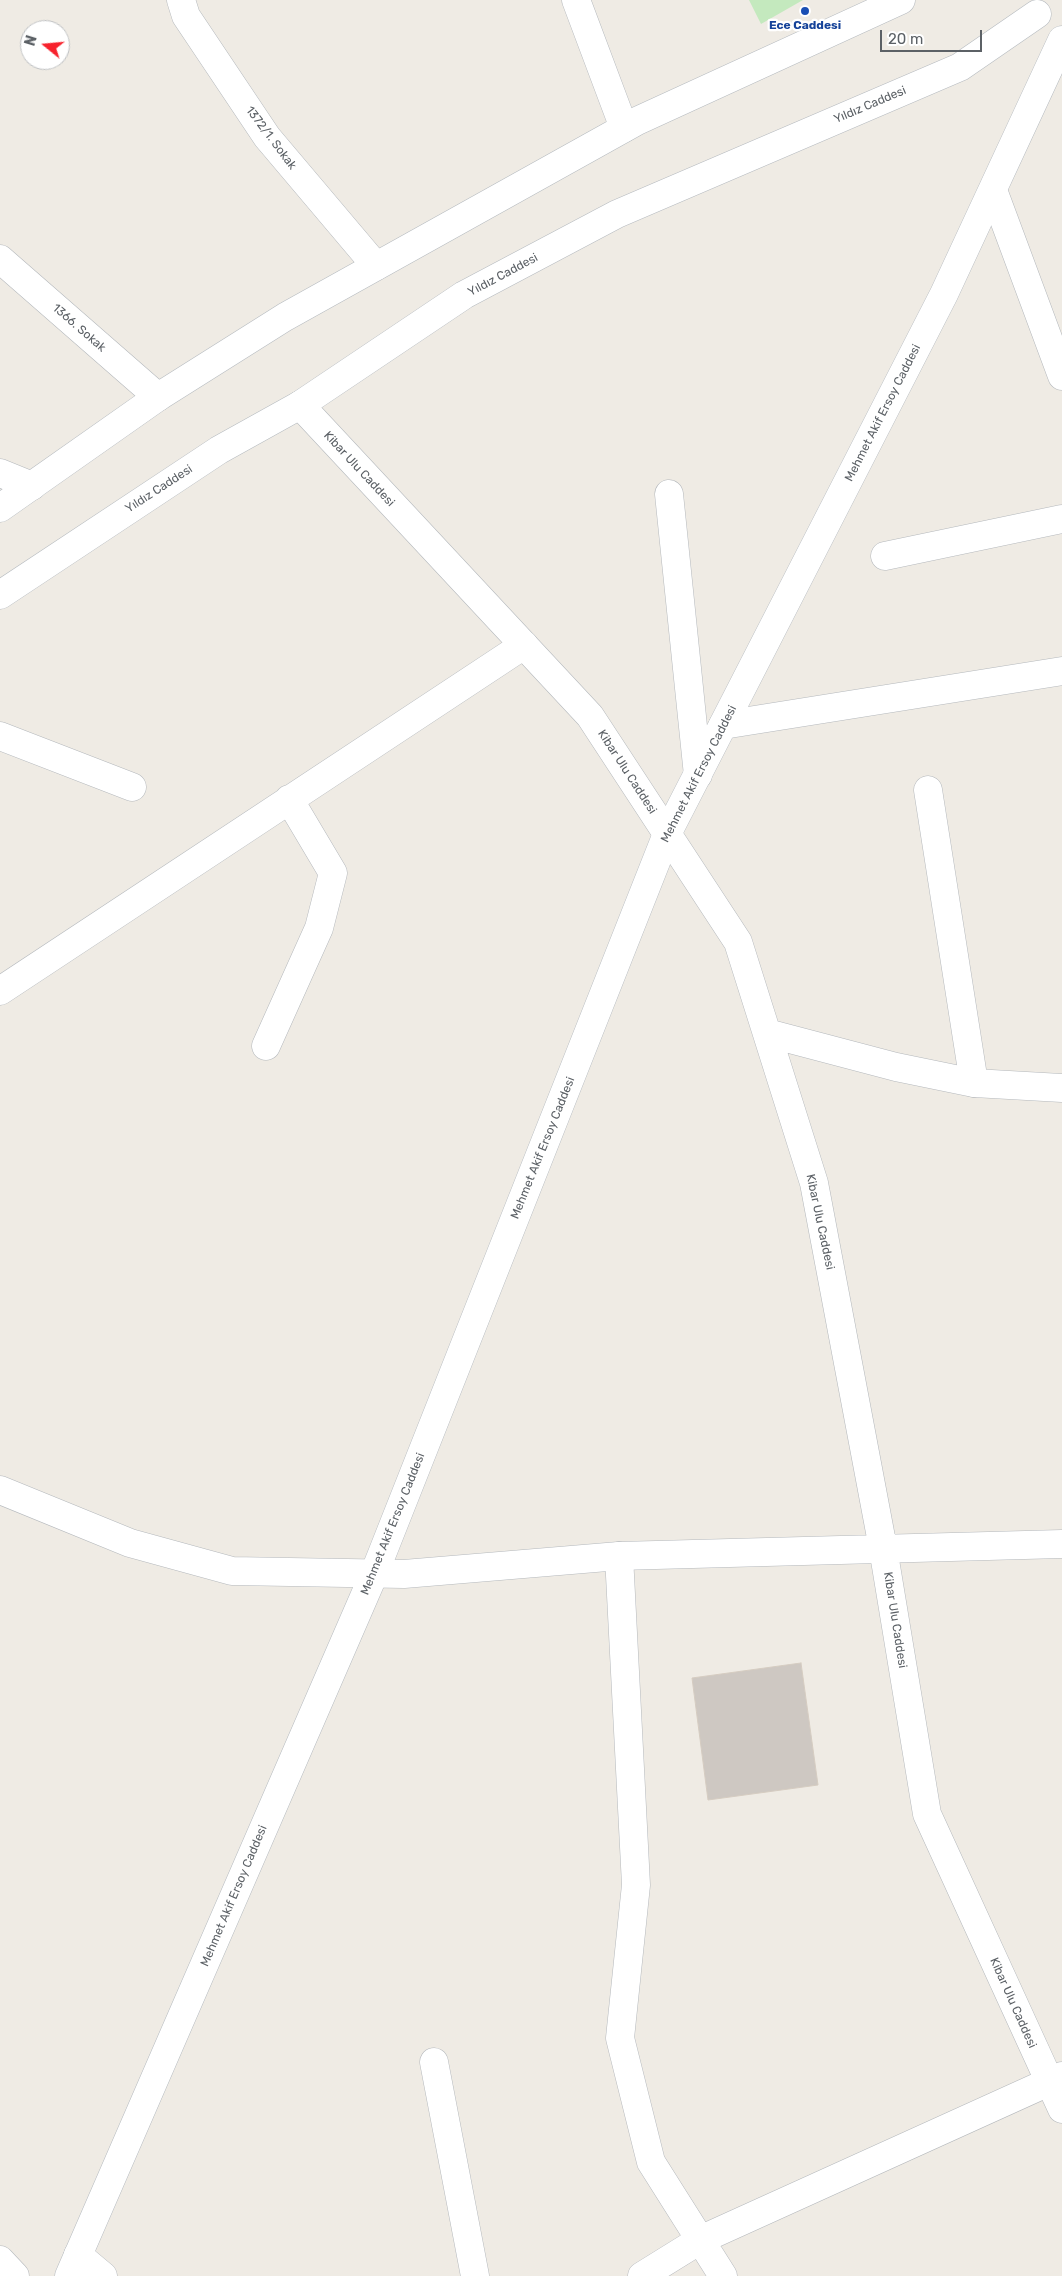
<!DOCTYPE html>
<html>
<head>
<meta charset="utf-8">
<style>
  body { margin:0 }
  #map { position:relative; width:1062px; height:2276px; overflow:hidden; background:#efebe4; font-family:Rubik,sans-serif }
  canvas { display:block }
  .north { position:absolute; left:20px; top:20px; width:50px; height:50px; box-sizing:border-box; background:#fff; border:1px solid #bec0c2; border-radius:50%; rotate:287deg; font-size:14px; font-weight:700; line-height:20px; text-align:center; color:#5c6166 }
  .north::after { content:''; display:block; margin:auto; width:18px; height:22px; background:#f7222d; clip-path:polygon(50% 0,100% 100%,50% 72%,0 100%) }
  .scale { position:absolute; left:880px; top:30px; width:102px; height:22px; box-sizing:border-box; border:2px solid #5c6166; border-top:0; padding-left:6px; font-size:15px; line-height:18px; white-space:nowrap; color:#5c6166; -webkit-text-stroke:4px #fff; paint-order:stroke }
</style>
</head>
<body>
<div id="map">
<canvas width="1062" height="2276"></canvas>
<div class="north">N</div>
<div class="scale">20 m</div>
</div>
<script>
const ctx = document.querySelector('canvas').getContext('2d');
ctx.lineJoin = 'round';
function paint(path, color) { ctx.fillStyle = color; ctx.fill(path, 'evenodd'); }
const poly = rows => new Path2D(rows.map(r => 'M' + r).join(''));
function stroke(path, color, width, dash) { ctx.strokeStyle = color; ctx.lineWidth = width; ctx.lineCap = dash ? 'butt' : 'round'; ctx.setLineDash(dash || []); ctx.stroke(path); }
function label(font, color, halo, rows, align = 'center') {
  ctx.font = font + ' Rubik,sans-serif'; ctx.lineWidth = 4.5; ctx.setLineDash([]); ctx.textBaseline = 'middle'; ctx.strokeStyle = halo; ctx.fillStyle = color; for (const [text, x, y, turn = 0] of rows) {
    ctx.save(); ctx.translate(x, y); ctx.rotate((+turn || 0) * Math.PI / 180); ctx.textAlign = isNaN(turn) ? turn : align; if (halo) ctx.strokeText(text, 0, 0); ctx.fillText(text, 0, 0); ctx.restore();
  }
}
const green = poly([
  [749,0,803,0,761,24]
]);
const building = poly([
  [801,1663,818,1785,708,1800,692,1678,801,1663]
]);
const minor = poly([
  [181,0,186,16,267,137,376,266],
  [576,0,624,128],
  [993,190,1062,376],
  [0,259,158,397],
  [0,473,32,486],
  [669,494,698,775],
  [885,556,1062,519],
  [723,725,1062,671],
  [0,736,132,787],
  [928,790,974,1083],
  [0,991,524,645],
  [266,1046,319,928,333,873,289,799],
  [619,1556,636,1885,620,2038,651,2162,723,2276],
  [434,2062,475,2276],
  [78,2255,103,2276],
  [0,2260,15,2276],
  [642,2276,700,2240,1062,2076]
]);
const tertiary = poly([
  [300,405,590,716,738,942,814,1183,883,1548,927,1814,1062,2109],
  [767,1033,896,1067,974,1083,1062,1088],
  [0,1490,130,1543,232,1571,404,1574,619,1556,1062,1544]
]);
const secondary = poly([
  [0,508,158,397,285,317,637,121,901,0],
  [0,595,219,450,300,405,464,295,617,214,960,67,1037,14],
  [69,2276,374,1574,667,834,944,294,1062,40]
]);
const markers = [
  [805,11,5,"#1a4fb4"]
];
const transitNames = [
  ["Ece Caddesi",805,26]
];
const streetNames = [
  ["Yıldız Caddesi",870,105,-23],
  ["1372/1. Sokak",271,138,53],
  ["Yıldız Caddesi",503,275,-28],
  ["1366. Sokak",79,328,41],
  ["Mehmet Akif Ersoy Caddesi",883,413,-63],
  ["Kibar Ulu Caddesi",359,469,47],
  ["Yıldız Caddesi",159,489,-33],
  ["Kibar Ulu Caddesi",627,772,57],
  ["Mehmet Akif Ersoy Caddesi",699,774,-63],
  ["Mehmet Akif Ersoy Caddesi",543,1148,-68],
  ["Kibar Ulu Caddesi",820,1222,78],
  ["Mehmet Akif Ersoy Caddesi",393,1524,-68],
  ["Kibar Ulu Caddesi",895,1620,81],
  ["Mehmet Akif Ersoy Caddesi",234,1896,-67],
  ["Kibar Ulu Caddesi",1013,2003,66]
];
paint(green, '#c4e9be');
paint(building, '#cec8c2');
stroke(building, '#d5ccc1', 1);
stroke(minor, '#b4b8bc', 29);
stroke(tertiary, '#b4b8bc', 29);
stroke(secondary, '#b5babf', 29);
stroke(minor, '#fff', 28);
stroke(tertiary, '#fff', 28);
stroke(secondary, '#fff', 28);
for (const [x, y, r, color] of markers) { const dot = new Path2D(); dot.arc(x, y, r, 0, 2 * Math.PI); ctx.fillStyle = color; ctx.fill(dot); stroke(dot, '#fff', 2); }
label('bold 12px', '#164399', '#fff', transitNames);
label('12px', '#5c6166', '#fff', streetNames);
</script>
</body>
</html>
